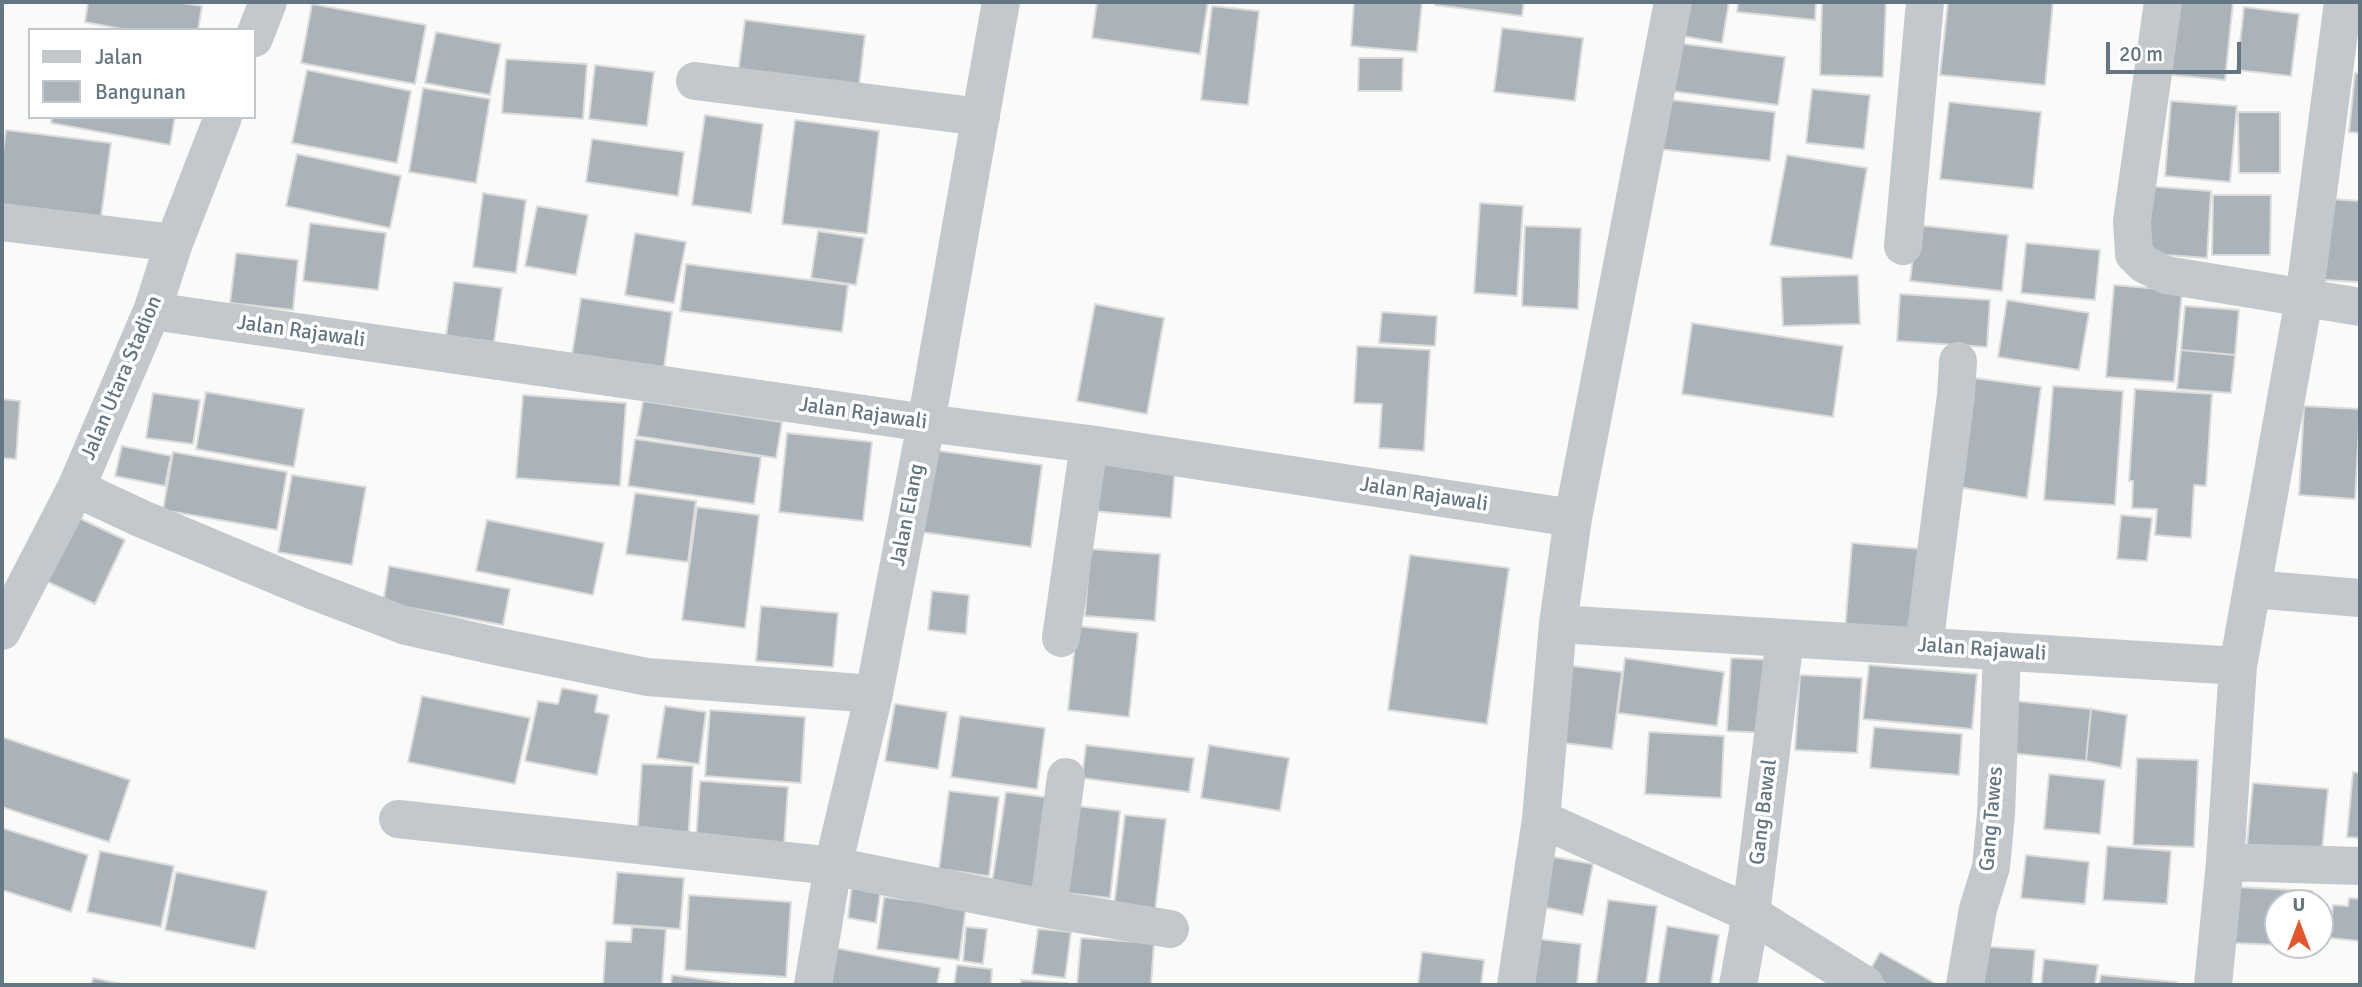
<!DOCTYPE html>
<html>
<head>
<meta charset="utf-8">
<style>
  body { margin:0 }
  #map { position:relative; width:2362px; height:987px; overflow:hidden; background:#fafaf8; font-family:Signika,sans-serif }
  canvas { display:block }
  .frame { position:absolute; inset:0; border:4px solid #657683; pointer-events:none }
  .legend { position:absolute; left:28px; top:28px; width:228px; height:91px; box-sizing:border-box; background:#fff; border:2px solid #c1c8cd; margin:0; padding:9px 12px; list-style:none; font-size:21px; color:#657683 }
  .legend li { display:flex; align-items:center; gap:14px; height:35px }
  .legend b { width:35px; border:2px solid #c1c8cd }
  .north { position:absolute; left:2264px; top:889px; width:70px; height:70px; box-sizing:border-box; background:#fff; border:2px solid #c1c8cd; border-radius:50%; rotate:0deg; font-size:19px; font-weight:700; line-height:28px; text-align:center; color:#657683 }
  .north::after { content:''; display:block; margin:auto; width:24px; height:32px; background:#e4572e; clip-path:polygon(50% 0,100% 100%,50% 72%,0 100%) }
  .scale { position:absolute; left:2106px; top:42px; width:135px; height:32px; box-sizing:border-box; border:4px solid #657683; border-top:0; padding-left:9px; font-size:21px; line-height:24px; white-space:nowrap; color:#657683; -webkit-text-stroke:5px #fff; paint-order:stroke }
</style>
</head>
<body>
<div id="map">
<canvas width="2362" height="987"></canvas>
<div class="frame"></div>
<ul class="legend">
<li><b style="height:9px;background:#c3c8cc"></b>Jalan</li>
<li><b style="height:19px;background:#aab3b9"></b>Bangunan</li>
</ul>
<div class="north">U</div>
<div class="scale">20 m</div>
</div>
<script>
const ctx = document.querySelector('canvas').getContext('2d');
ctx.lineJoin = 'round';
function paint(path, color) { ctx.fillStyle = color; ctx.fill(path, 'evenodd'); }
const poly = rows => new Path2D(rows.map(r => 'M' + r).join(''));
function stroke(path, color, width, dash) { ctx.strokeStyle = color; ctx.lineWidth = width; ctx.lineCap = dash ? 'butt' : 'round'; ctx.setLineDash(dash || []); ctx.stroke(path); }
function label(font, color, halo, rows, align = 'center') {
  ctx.font = font + ' Signika,sans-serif'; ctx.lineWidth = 7; ctx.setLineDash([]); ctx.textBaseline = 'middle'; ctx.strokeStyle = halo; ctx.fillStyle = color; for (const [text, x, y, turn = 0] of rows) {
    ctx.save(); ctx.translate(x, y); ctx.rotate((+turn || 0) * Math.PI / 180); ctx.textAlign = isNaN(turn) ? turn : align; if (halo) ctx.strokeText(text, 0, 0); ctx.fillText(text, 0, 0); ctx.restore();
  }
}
const building = poly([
  [88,2,176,2,202,6,198,30,127,30,85,22,88,2],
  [1097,2,1208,2,1200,54,1092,38,1097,2],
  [1354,2,1422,2,1417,52,1351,46,1354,2],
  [1435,2,1524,2,1522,16,1435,5,1435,2],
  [1683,2,1729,2,1722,43,1677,35,1683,2],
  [1738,2,1816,2,1815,20,1737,12,1738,2],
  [1822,2,1886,2,1883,77,1820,75,1822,2],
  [1948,2,2053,2,2045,85,1940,75,1948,2],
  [2179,2,2233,2,2225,80,2171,75,2179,2],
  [312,4,426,25,415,84,301,63,312,4],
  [1212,6,1259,11,1248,105,1201,100,1212,6],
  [2244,7,2299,14,2291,76,2237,70,2244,7],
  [745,20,865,35,858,95,737,81,745,20],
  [1502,28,1583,38,1575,101,1494,92,1502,28],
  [436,32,501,44,490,95,425,83,436,32],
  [1670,42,1785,57,1778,105,1663,90,1670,42],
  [1359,58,1403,58,1402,91,1358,91,1359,58],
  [506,59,587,64,583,119,502,113,506,59],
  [595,65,654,72,647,126,589,119,595,65],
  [307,70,411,91,397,163,292,143,307,70],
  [2355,73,2360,74,2360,133,2349,132,2355,73],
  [423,88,490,99,476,183,409,172,423,88],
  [1812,89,1870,95,1864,149,1806,143,1812,89],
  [1655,98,1775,112,1770,161,1649,148,1655,98],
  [2171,101,2237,106,2230,182,2165,176,2171,101],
  [1949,102,2041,112,2033,189,1940,179,1949,102],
  [2238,112,2280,112,2280,173,2239,173,2238,112],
  [705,115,763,124,751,213,692,205,705,115],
  [52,117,175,117,170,145,51,123,52,117],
  [795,120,879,131,867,234,782,224,795,120],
  [6,130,111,143,100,224,2,212,2,158,6,130],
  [592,139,684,152,678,196,586,182,592,139],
  [297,154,401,176,390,228,286,206,297,154],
  [1787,155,1867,168,1852,259,1770,245,1787,155],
  [2145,186,2211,191,2207,258,2141,253,2145,186],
  [483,193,526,200,516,273,473,267,483,193],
  [2213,195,2271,195,2270,255,2212,255,2213,195],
  [2330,199,2360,201,2360,282,2324,280,2330,199],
  [1480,203,1523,206,1517,296,1474,293,1480,203],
  [537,206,588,215,576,275,525,266,537,206],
  [310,223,386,233,378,290,303,281,310,223],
  [1917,225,2008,235,2002,291,1910,281,1917,225],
  [1525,226,1581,228,1578,309,1522,306,1525,226],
  [818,231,864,238,856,285,811,278,818,231],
  [635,233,686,242,674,303,625,295,635,233],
  [2026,243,2100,250,2095,300,2021,293,2026,243],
  [236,253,298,260,293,310,230,303,236,253],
  [686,264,848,285,842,332,680,311,686,264],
  [1858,275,1860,324,1783,326,1781,277,1858,275],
  [454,282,502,288,494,342,446,336,454,282],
  [2114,285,2182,291,2174,382,2106,377,2114,285],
  [1900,294,1990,300,1987,347,1897,341,1900,294],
  [581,298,672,312,664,368,572,354,581,298],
  [2007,300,2089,313,2079,370,1998,357,2007,300],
  [1095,304,1164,318,1147,414,1077,401,1095,304],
  [2185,306,2239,310,2235,355,2181,350,2185,306],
  [1382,312,1437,316,1435,346,1379,343,1382,312],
  [1692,323,1843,346,1833,417,1682,394,1692,323],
  [1357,346,1430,350,1424,451,1379,448,1382,404,1354,403,1357,346],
  [2181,350,2235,355,2231,393,2177,389,2181,350],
  [1967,377,2041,387,2027,498,1952,486,1967,377],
  [2053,386,2123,391,2115,505,2044,500,2053,386],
  [2135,389,2212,394,2206,486,2194,485,2191,538,2155,535,2157,509,2132,508,2133,481,2129,481,2135,389],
  [206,392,304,409,294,467,196,449,206,392],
  [153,393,200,400,193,444,146,438,153,393],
  [523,395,626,403,620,486,516,478,523,395],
  [2,399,20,401,16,459,2,458,2,399],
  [643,401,782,422,776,458,637,436,643,401],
  [2304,406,2360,409,2355,499,2299,495,2304,406],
  [787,433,872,442,863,521,779,512,787,433],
  [635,439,761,457,754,504,628,486,635,439],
  [122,446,171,456,165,486,115,476,122,446],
  [932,450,1042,465,1031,547,921,532,932,450],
  [173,452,287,472,277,530,163,510,173,452],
  [1097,462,1175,469,1171,518,1093,511,1097,462],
  [292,475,366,487,352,565,278,552,292,475],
  [635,493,696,501,688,562,626,554,635,493],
  [697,507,759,515,745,628,682,620,697,507],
  [2121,515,2152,518,2147,561,2117,559,2121,515],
  [77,517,125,540,95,604,46,581,77,517],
  [487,520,604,543,593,595,476,571,487,520],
  [1852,543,1922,549,1914,637,1845,631,1852,543],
  [1090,549,1160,554,1155,621,1085,616,1090,549],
  [1410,555,1509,568,1487,724,1388,710,1410,555],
  [389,566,510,589,503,625,383,603,389,566],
  [932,591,969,595,966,634,928,630,932,591],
  [761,606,838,613,833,667,756,661,761,606],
  [1077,626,1138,633,1129,717,1068,710,1077,626],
  [1625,658,1724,672,1717,726,1618,713,1625,658],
  [1731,658,1772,660,1768,733,1727,731,1731,658],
  [1565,665,1622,672,1612,749,1556,742,1565,665],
  [1869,665,1977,674,1972,729,1863,719,1869,665],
  [1800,675,1862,678,1857,753,1795,750,1800,675],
  [562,688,598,695,595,712,609,715,597,775,525,761,538,701,558,704,562,688],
  [422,696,530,718,515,784,408,762,422,696],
  [2016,701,2091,709,2086,761,2010,753,2016,701],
  [895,704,947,712,938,769,885,761,895,704],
  [665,706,706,712,699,764,657,758,665,706],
  [2091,709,2127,715,2121,768,2086,761,2091,709],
  [710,710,805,717,801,783,705,776,710,710],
  [960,716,1045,728,1037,789,951,777,960,716],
  [1874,727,1962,734,1959,775,1870,768,1874,727],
  [1649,732,1724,736,1721,798,1645,794,1649,732],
  [2,737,130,780,109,842,2,807,2,737],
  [1086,745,1194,758,1189,792,1082,778,1086,745],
  [1209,745,1289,758,1280,811,1201,798,1209,745],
  [2137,758,2198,760,2194,847,2133,845,2137,758],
  [642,764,693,766,688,841,637,838,642,764],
  [2353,772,2360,773,2360,838,2347,837,2353,772],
  [2049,774,2105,780,2100,834,2044,829,2049,774],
  [700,781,788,787,784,846,696,840,700,781],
  [2253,783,2328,789,2321,861,2246,855,2253,783],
  [949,791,999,797,989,876,939,869,949,791],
  [1006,792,1053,798,1038,897,991,890,1006,792],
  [1068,805,1120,811,1110,898,1057,892,1068,805],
  [1125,815,1166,819,1155,911,1114,906,1125,815],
  [2,828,88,855,71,912,2,890,2,828],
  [2107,846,2171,851,2167,904,2103,900,2107,846],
  [100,851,174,866,161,927,87,912,100,851],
  [2026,855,2089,862,2085,904,2021,898,2026,855],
  [1548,856,1593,864,1583,915,1538,906,1548,856],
  [176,872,267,891,255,949,165,930,176,872],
  [617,872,684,878,680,929,613,924,617,872],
  [852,884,881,888,876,923,848,918,852,884],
  [2237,887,2312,891,2311,903,2278,903,2278,945,2234,943,2237,887],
  [689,895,791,902,786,977,685,970,689,895],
  [884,897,966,907,959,960,877,949,884,897],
  [2349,898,2360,899,2360,941,2330,938,2333,905,2348,906,2349,898],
  [1608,900,1657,906,1646,985,1596,985,1608,900],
  [1667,926,1719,935,1711,985,1658,985,1667,926],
  [632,927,666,929,662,985,603,985,606,941,631,942,632,927],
  [966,927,987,929,983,964,963,961,966,927],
  [1038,929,1071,932,1065,978,1032,974,1038,929],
  [1081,938,1154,943,1151,985,1077,985,1081,938],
  [1529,938,1581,944,1577,985,1525,985,1529,938],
  [1978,946,2035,950,2032,985,1975,985,1978,946],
  [830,947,940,968,937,985,823,985,830,947],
  [1422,952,1484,960,1481,985,1418,985,1422,952],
  [1880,952,1938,985,1888,985,1868,974,1880,952],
  [2044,959,2098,965,2095,985,2041,985,2044,959],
  [957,965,992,969,991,985,954,985,957,965],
  [672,975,730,983,730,985,671,985,672,975],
  [2101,975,2177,982,2176,985,2099,985,2101,975],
  [93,978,127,985,91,985,93,978],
  [1021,980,1067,983,1067,985,1021,985,1021,980]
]);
const minor = poly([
  [2163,2,2132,221,2134,254,2144,264,2166,275,2360,307],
  [254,38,268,2],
  [695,81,981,117],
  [2,222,174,243],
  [1903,246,1925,2],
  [152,311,926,423,1089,444,1573,518],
  [76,488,140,518,314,591,406,626,495,646,647,677,874,694],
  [2252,589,2360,598],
  [1558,624,2238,666],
  [2,631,76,488,152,311,174,243,223,117],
  [1061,638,1089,444],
  [1924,646,1956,395,1958,361],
  [398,819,833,866,1048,909,1170,929],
  [1541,819,1751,914,1865,985],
  [2225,862,2360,866],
  [1048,909,1066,777],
  [813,985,833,866,874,694,926,423,1001,2],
  [1516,985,1541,819,1558,624,1573,518,1673,2],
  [1738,985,1751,914,1785,638],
  [1965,985,1978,909,1991,867,1996,814,2002,651],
  [2213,985,2225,862,2238,666,2304,299,2343,2]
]);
const streetNames = [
  ["Jalan Rajawali",301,332,8],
  ["Jalan Utara Stadion",122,378,-67],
  ["Jalan Rajawali",863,414,8],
  ["Jalan Rajawali",1424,495,9],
  ["Jalan Elang",908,515,-79],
  ["Jalan Rajawali",1982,650,4],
  ["Gang Bawal",1764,812,-83],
  ["Gang Tawes",1992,819,-85]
];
paint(building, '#aab3b9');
stroke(building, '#dcdcda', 2);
stroke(minor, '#c3c8cc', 38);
label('21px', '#657683', '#fff', streetNames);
</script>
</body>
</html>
